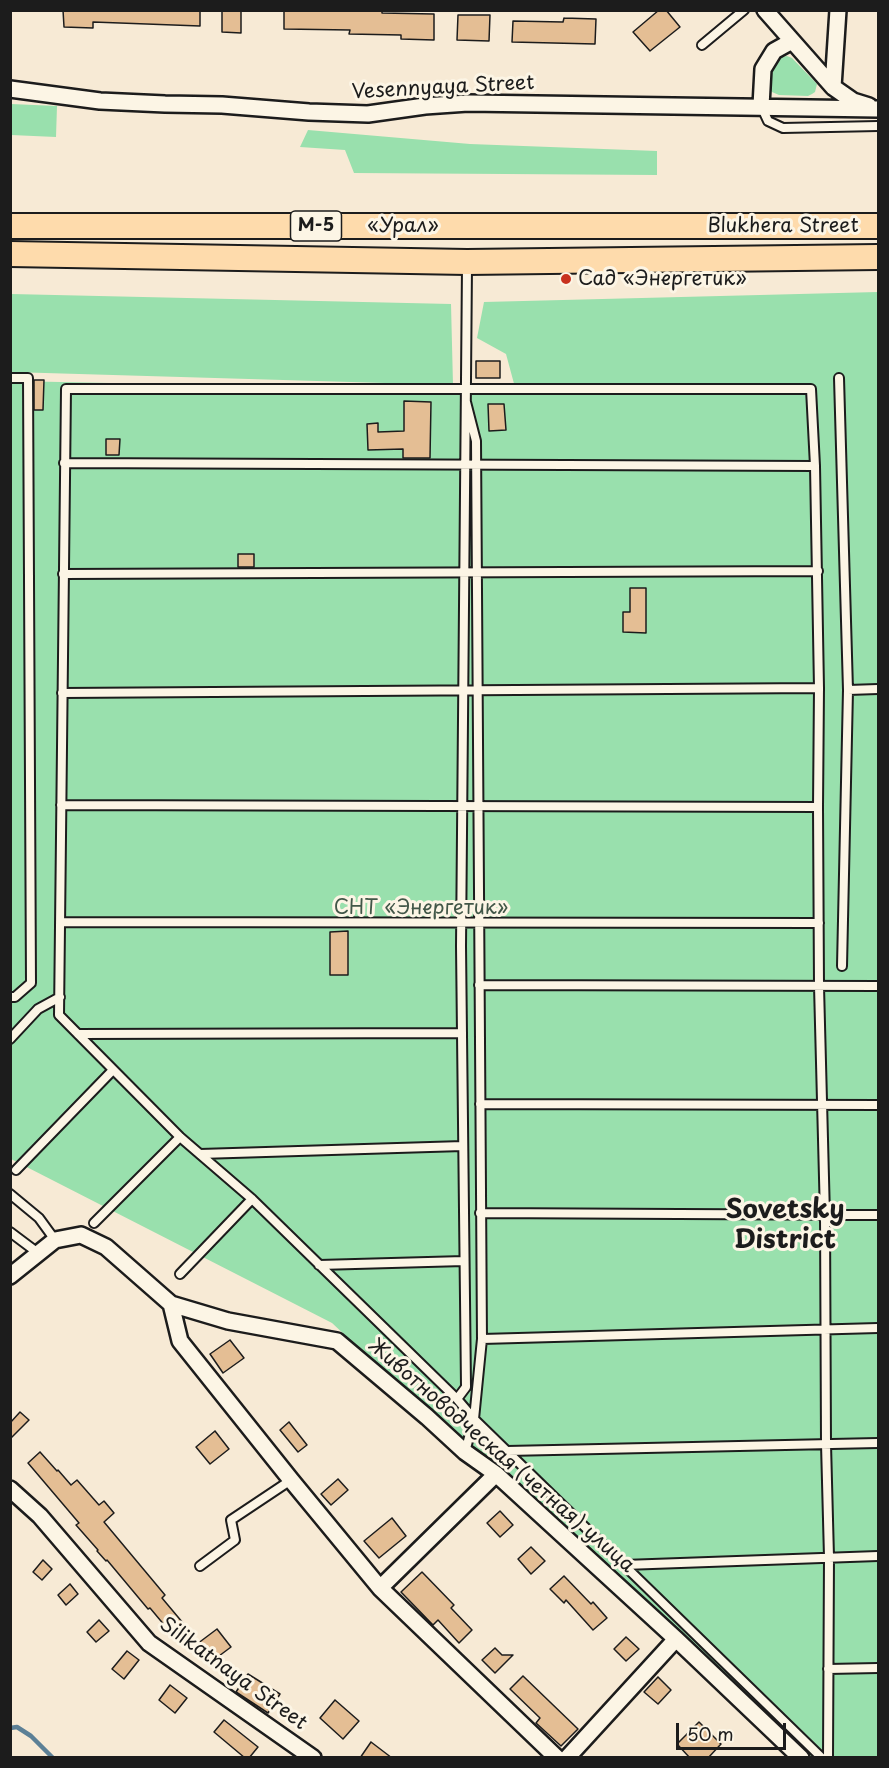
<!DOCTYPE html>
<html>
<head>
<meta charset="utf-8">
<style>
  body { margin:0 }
  #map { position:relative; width:889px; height:1768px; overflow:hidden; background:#f7ead5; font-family:"Playpen Sans",sans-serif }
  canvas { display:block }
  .frame { position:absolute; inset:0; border:12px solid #1c1c1c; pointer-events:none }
  .scale { position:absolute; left:676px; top:1723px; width:110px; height:27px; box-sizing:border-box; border:3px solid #1c1c1c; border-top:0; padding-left:8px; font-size:18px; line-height:21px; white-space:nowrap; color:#1c1c1c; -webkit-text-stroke:4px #fcf5e5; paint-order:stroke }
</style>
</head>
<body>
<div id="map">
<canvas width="889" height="1768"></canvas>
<div class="frame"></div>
<div class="scale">50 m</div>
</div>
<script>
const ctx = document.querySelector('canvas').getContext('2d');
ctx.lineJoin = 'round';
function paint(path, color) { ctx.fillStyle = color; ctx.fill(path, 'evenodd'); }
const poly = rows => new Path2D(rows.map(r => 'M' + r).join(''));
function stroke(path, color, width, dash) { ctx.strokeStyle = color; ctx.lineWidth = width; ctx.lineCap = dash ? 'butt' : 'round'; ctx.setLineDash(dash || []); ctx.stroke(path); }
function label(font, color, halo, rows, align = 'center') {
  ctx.font = font + ' "Playpen Sans",sans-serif'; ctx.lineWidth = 6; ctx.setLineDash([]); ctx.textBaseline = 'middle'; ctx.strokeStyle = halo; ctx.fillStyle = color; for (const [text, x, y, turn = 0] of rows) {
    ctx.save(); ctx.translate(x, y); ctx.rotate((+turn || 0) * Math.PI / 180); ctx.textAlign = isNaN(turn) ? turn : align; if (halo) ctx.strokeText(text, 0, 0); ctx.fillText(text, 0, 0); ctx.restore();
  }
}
const green = poly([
  [787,56,792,58,817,84,815,92,812,94,808,96,779,95,772,92,769,88,770,78,776,62,782,57],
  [11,104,57,106,56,137,11,135],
  [308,130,470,144,657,151,657,175,354,173,345,150,300,147],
  [878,292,878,1757,796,1757,332,1323,11,1159,10,381,516,391,506,354,477,338,484,302],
  [11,294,451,304,453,385,11,372]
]);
const stream = poly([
  [10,1728,17,1727,31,1736,53,1758]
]);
const building = poly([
  [63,10,200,10,200,26,93,22,93,28,64,27,63,10],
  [222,10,241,10,241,33,222,32,222,10],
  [284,10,382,10,382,13,434,14,434,40,401,39,401,35,349,34,350,30,284,29,284,10],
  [659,10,666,10,680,27,650,51,633,32,659,10],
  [458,15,490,15,489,41,457,40,458,15],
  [564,18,596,19,595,44,512,42,513,21,563,22,564,18],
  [476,361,500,361,500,378,476,378,476,361],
  [34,380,44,380,43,410,34,410,34,380],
  [404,401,431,402,430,458,403,458,403,449,368,450,367,424,378,423,378,432,404,431,404,401],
  [488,404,504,404,506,430,489,431,488,404],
  [106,439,120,439,119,455,106,455,106,439],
  [238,554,254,554,254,567,238,567,238,554],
  [630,588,646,588,646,633,623,632,623,612,630,612,630,588],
  [348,931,348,975,330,975,330,932,348,931],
  [230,1340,244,1358,223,1373,210,1354,230,1340],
  [20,1412,29,1420,10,1439,10,1423,20,1412],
  [289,1422,307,1445,298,1452,280,1430,289,1422],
  [215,1431,229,1449,210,1464,196,1447,215,1431],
  [40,1452,57,1471,58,1470,71,1485,77,1480,99,1505,104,1501,114,1513,104,1522,165,1595,162,1598,183,1623,171,1633,150,1608,148,1609,107,1560,106,1561,97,1551,98,1550,76,1525,79,1523,28,1463,40,1452],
  [338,1479,348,1490,331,1505,321,1494,338,1479],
  [500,1511,513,1525,500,1537,487,1523,500,1511],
  [392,1518,406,1536,379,1558,364,1541,392,1518],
  [531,1547,545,1561,531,1574,518,1559,531,1547],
  [43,1560,52,1569,42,1580,33,1572,43,1560],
  [422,1572,454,1605,451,1608,472,1630,459,1643,438,1620,433,1625,401,1592,422,1572],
  [564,1576,591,1604,593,1602,607,1618,593,1630,566,1600,564,1603,550,1589,564,1576],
  [70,1584,78,1594,66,1605,58,1595,70,1584],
  [99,1620,109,1631,96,1642,87,1632,99,1620],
  [217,1629,231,1647,211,1662,197,1644,217,1629],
  [626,1637,639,1649,626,1661,614,1649,626,1637],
  [495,1648,502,1655,513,1655,495,1673,482,1660,495,1648],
  [127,1651,139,1660,124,1679,112,1669,127,1651],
  [248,1674,280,1694,268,1713,236,1692,248,1674],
  [523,1676,578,1729,561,1746,536,1723,540,1718,510,1689,523,1676],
  [658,1677,671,1690,658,1704,644,1692,658,1677],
  [170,1685,187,1698,175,1713,159,1700,170,1685],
  [335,1700,359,1721,343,1739,320,1718,335,1700],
  [224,1720,258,1747,249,1758,245,1758,214,1732,224,1720],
  [699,1722,721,1744,708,1758,690,1758,677,1744,699,1722],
  [371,1742,392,1758,360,1758,371,1742]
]);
const service = poly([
  [702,45,744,10],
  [762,108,768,121,783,128,878,126],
  [10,378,28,378,31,983,15,997,10,997],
  [839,378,848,690,842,966],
  [466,402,476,441,482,1339,474,1419,822,1758],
  [64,463,815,466],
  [63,574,818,571],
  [848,690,878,689],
  [62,693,819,688],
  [61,805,818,807],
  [60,922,819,923],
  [479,985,878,986],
  [78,1034,462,1033],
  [10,1039,38,1009,60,997],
  [480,1104,878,1105],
  [200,1154,463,1146],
  [16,1170,113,1070],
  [10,1194,39,1218,55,1240],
  [480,1213,878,1215],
  [94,1223,180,1137],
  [10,1232,38,1253],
  [319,1265,464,1261],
  [180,1274,252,1199],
  [482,1339,878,1328],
  [457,1399,252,1199,180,1137,59,1015,66,389,811,389,815,466,819,688,818,807,819,986,825,1216,826,1444,829,1557,828,1758],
  [507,1451,878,1443],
  [465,1452,474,1419,457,1399,466,1387,461,946,467,266],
  [624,1565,878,1556],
  [200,1566,235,1540,231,1520,291,1480],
  [828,1669,878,1668]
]);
const minor = poly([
  [765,10,833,87,853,101,869,106],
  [833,87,838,10],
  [10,89,100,101,165,104,222,105,309,112,368,114,425,106,468,103,878,109],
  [761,106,763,69,774,51,792,41],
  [10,1276,55,1240,81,1235,106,1247,171,1304,228,1321,337,1341,427,1417,465,1452,496,1474,676,1639,801,1758],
  [171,1304,180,1341,291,1480,380,1588,557,1758],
  [10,1489,40,1516,149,1643,313,1758],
  [380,1588,496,1474],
  [567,1758,676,1639]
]);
const primary = poly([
  [10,226,878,226],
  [10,254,467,262,878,257]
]);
const markers = [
  [566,279,6,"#c8321e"]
];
const shields = [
  [316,226,51]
];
const shieldNames = [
  ["М-5",316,226]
];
const streetNames = [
  ["Vesennyaya Street",443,88,-3],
  ["«Урал»",403,226],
  ["Blukhera Street",783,226],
  ["Животноводческая (четная) улица",501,1456,41],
  ["Silikatnaya Street",233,1674,36]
];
const poiNames = [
  ["Сад «Энергетик»",578,279]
];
const parkNames = [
  ["СНТ «Энергетик»",421,908]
];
const districtNames = [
  ["Sovetsky",785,1211],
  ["District",785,1241]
];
paint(green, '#99e0ad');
stroke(stream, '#5c8096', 4.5);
paint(building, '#e4be94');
stroke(building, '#1c1c1c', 1.5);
stroke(service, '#1c1c1c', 12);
stroke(minor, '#1c1c1c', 20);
stroke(primary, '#1c1c1c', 28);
stroke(service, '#fcf5e5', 8);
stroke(minor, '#fcf5e5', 15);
stroke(primary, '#fedbac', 24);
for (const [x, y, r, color] of markers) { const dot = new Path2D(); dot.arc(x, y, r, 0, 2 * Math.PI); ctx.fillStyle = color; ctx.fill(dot); stroke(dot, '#fcf5e5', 2); }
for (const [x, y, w] of shields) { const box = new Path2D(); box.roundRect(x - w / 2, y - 15, w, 30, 4.5); ctx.fillStyle = '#fcf5e5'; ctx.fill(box); stroke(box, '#1c1c1c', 1.5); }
label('bold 18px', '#1c1c1c', null, shieldNames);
label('20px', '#1c1c1c', '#fcf5e5', streetNames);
label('20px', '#1c1c1c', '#fcf5e5', poiNames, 'left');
label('20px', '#425748', '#fcf5e5', parkNames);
label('bold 26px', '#1c1c1c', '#fcf5e5', districtNames);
</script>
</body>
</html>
